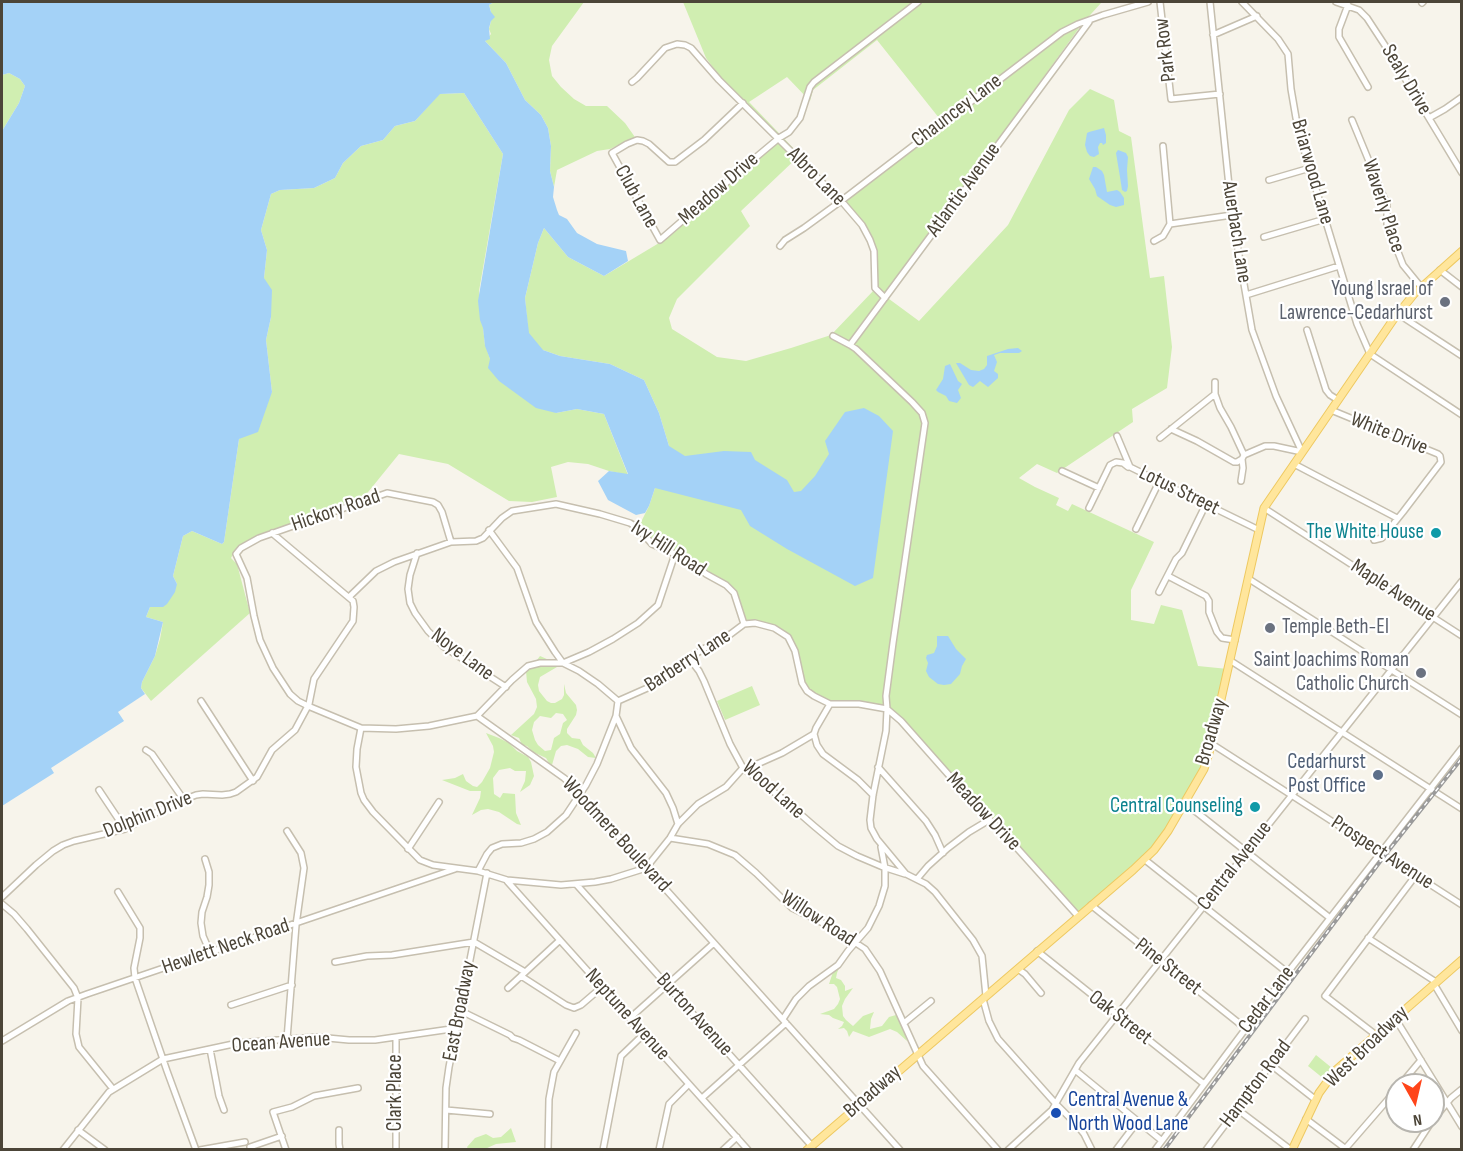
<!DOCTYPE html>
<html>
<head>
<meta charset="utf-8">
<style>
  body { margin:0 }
  #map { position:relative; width:1463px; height:1151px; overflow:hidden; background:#f7f4eb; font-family:"Sofia Sans Condensed",sans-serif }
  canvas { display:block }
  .frame { position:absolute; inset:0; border:3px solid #4c4538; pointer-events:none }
  .north { position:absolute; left:1385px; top:1073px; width:60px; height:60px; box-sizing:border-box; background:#fff; border:2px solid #b7b5af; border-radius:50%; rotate:172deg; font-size:16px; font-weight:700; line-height:24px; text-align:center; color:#4c4538 }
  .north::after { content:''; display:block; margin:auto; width:21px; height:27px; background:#ff451a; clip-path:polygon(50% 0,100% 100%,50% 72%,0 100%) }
</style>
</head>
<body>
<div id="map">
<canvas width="1463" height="1151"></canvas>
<div class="frame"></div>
<div class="north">N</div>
</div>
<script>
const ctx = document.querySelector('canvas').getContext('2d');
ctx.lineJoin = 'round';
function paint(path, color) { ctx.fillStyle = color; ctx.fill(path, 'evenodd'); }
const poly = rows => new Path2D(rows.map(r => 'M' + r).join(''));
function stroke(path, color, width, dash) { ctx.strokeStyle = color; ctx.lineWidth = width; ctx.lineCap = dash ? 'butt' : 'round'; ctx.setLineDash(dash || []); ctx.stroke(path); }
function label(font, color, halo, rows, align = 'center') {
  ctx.font = font + ' "Sofia Sans Condensed",sans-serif'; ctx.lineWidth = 4.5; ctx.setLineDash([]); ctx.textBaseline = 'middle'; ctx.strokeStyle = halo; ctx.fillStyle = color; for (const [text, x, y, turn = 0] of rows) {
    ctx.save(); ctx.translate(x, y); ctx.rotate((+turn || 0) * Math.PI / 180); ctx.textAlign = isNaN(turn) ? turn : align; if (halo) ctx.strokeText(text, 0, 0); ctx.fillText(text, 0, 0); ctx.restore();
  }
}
const green = poly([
  [494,2,584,2,552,46,549,60,552,76,561,87,574,99,586,106,607,106,625,123,637,140,625,142,610,149,597,151,557,170,554,187,550,171,551,146,548,128,541,115,525,100,506,63,485,41,491,34,489,29,491,21,491,12,489,5],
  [683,2,1101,2,1101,3,1082,24,885,296,919,321,1008,225,1069,110,1090,89,1114,100,1119,131,1131,137,1150,278,1164,276,1172,347,1167,388,1132,409,1133,422,1057,473,1037,464,1019,478,1035,487,1059,498,1056,505,1068,511,1072,504,1154,542,1131,590,1131,620,1154,624,1161,605,1182,610,1198,666,1228,669,1209,752,1180,808,1153,847,1078,913,888,709,828,702,804,687,793,644,782,633,767,625,744,624,731,590,683,557,659,548,638,528,649,506,669,446,659,413,644,380,610,364,560,356,543,350,487,350,490,359,556,413,577,409,604,414,628,475,609,471,588,464,568,462,551,467,557,497,532,502,509,501,448,464,399,454,360,502,258,537,236,549,231,558,237,564,250,613,151,701,141,688,142,682,155,656,160,639,163,622,146,617,150,607,177,584,173,576,183,536,192,531,222,544,224,542,239,439,272,392,266,340,271,317,264,278,267,250,261,230,271,194,280,190,314,188,335,178,343,163,361,146,383,140,395,126,415,121,439,94,464,93,503,154,479,291,485,345,528,330,525,298,538,243,544,228,568,257,604,276,659,243,777,141,743,108,706,58],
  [877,40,943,123,842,201,872,240,874,290,831,335,791,348,746,361,717,357,672,329,669,318,677,299,750,226,741,211,800,155,749,102,787,77,810,101,813,90],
  [9,73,20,79,25,86,19,103,2,131,2,75],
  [540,656,549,660,557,667,540,677,538,685,539,691,547,701,551,703,555,703,562,699,564,695,564,684,566,693,576,705,577,710,576,715,567,729,567,733,572,738,580,739,583,745,593,753,596,758,588,757,578,749,567,745,561,746,556,751,552,765,549,763,546,758,533,752,527,746,522,745,519,738,511,735,534,714,537,707,536,699,527,682,526,671,530,664,537,660],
  [556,713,563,714,567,720,563,723,560,734,554,738,551,750,545,751,538,745,535,740,532,730,534,722,540,716,551,718],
  [752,686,760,705,725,720,717,701],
  [486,733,499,738,509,743,517,751,528,757,531,762,534,776,530,785,520,792,525,781,526,771,515,771,510,768,499,770,493,778,494,794,500,798,503,793,515,794,516,813,521,825,517,824,499,812,488,809,481,810,472,815,480,798,481,791,470,791,442,780,455,778,463,774,466,781,473,786,477,787,482,782,490,768,494,752,493,746],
  [839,968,837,973,836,978,841,980,845,986,845,991,853,988,845,999,842,1006,843,1016,846,1020,853,1026,863,1016,874,1012,871,1019,870,1029,882,1026,889,1017,896,1015,899,1019,905,1033,907,1041,897,1032,890,1029,869,1037,853,1031,849,1037,847,1031,844,1028,838,1029,842,1026,844,1022,833,1018,829,1015,820,1014,834,1009,838,1004,840,999,837,987,834,984,829,984,833,972],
  [1316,1055,1332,1068,1324,1079,1308,1066],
  [511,1128,516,1142,496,1144,485,1149,468,1149,467,1147,475,1138,486,1134,493,1138,501,1137]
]);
const water = poly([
  [2,2,494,2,489,5,491,12,495,17,491,21,489,28,490,39,485,41,506,63,525,100,541,115,548,128,551,146,550,171,554,187,553,197,557,210,559,215,567,219,577,233,597,244,626,251,628,261,604,276,568,257,544,228,538,243,525,298,529,333,543,350,560,356,610,364,644,380,659,413,669,446,685,456,724,451,751,452,755,460,787,480,794,492,801,491,815,476,829,454,825,441,845,412,864,408,879,416,893,431,873,578,855,586,787,549,750,526,741,510,655,488,649,506,645,513,636,515,608,500,598,481,609,471,628,474,604,414,577,409,556,413,536,408,499,381,488,368,490,359,485,346,483,328,480,320,478,301,503,154,464,93,440,94,415,121,395,126,383,140,361,146,343,163,335,178,314,188,280,190,271,194,261,230,267,250,264,278,272,290,271,317,266,340,272,392,258,432,239,439,224,542,222,544,192,531,183,536,173,576,177,584,175,592,167,604,163,607,150,607,146,617,163,622,155,656,142,682,141,688,145,694,118,712,124,721,51,768,54,773,2,806,2,131,19,103,25,86,20,79,9,73,2,75],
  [1104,128,1106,135,1106,143,1103,145,1102,143,1100,143,1098,147,1099,154,1094,157,1090,156,1087,152,1085,145,1087,133,1089,132],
  [1118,150,1126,153,1128,157,1127,170,1128,186,1127,191,1125,192,1122,190,1120,177,1116,153],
  [1093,167,1096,167,1102,171,1104,175,1107,192,1117,190,1120,192,1124,198,1124,205,1116,207,1110,205,1097,196,1095,189,1089,179],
  [1018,348,1022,351,1019,353,1000,353,994,355,997,362,994,371,998,374,998,378,988,387,980,381,973,387,969,385,956,363,960,363,971,370,979,371,984,369,987,365,987,356,1008,349],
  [950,364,958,381,962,384,958,390,961,398,957,403,949,401,946,396,938,392,936,390,943,379,945,366],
  [937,636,948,636,956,649,966,659,962,666,960,674,951,684,944,685,938,684,929,677,926,671,928,663,926,658,927,655,934,653,937,646]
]);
const minor = poly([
  [1160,2,1171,99,1220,94],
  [1210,2,1232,215,1252,330,1276,396,1302,452],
  [1242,2,1278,39,1288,54,1291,89,1296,118,1302,143,1357,324,1370,354,1462,415],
  [1336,2,1359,10,1367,18,1386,47,1462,173],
  [1422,3,1423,2],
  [1348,5,1339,29,1339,37,1368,87],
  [1213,35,1257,16],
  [632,82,637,78,665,48,677,44,685,45,691,48,719,80,844,204,862,225,870,240,874,251,875,288,885,298],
  [743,103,704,140,675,162,669,162,649,144,643,141,637,140,627,144,612,153,660,240,742,169,779,138,789,132,800,118,810,87,814,82,918,2],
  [1429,118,1445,109,1462,97],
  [1352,120,1387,205,1387,224,1403,265,1421,287],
  [1269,180,1310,168],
  [1170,224,1232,215],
  [1264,237,1325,219],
  [1154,241,1163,236,1170,224,1163,146],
  [780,246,785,240,804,228,841,201,1062,32,1078,24,1103,15,1148,2],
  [1440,270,1462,287],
  [1246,295,1339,266],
  [1398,314,1462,356],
  [1307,330,1326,390,1330,395,1338,400],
  [833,336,850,345,1089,22],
  [850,345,856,349,912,402,922,413,925,423,893,643,886,696,887,709,886,731,873,795,870,820,871,828,877,839,906,874,926,884,935,892,973,940,982,956,986,996],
  [1215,382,1215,394,1220,408,1231,427,1244,455,1242,459,1243,468,1241,481],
  [1331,410,1438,454,1440,456,1441,462,1403,512,1382,538,1374,540],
  [1171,429,1197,441,1234,462,1237,462,1242,459],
  [1117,436,1130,467,1259,530],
  [1160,438,1215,394],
  [1244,455,1265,446,1274,446,1302,452],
  [1294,464,1397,518],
  [1062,471,1099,488],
  [1089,508,1110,465,1116,462,1123,463,1128,467],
  [1264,508,1462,636],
  [1136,529,1159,482],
  [489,530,517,568,536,622,555,652,563,663,579,671,598,684,618,701],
  [451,542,442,512,438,505,433,502,387,493,259,538,241,548,236,554,247,578,254,616,260,640,273,668,290,694,298,701,308,706,361,728,396,729,429,726,477,716,564,778,572,785,900,1150],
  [417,553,410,575,408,589,410,603,415,613,428,631,444,647,506,687],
  [1168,576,1206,596,1209,601,1209,612,1217,632,1222,638,1235,640],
  [1249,579,1462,715],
  [1159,592,1176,559,1182,553,1206,504],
  [349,597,376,571,394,562,451,542,476,541,483,538,502,518,512,511,556,504,600,514,630,523,638,528,652,544,689,560,706,574,726,585,734,593,744,624],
  [689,658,699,671,704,681,730,744,743,768,783,799,814,826,838,846,857,856,883,867,905,874],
  [1231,661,1462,809],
  [201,701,253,781],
  [618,701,661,682,689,658,705,648,728,636,744,624,755,623,774,628,788,637,795,651,802,683,807,691,814,696,830,704,859,704,887,709],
  [887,709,901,721,978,808,1008,838,1078,916],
  [477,716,512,680,528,666,540,663,563,663,589,652,613,639,638,623,658,605,675,554],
  [616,716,631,748,666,793,673,808,678,824],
  [361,728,357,749,356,767,361,793,364,800,373,812,420,860,433,865,478,871,507,880,561,885,595,882,611,879,646,868,670,838,678,824,698,804,726,787,743,768,755,765,782,753,814,734,816,728,830,704],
  [814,734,817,745,823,754,858,780,873,795],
  [1212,744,1462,905],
  [146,750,152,754,184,800],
  [878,767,926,821,935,835,943,853],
  [99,790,125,829],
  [1185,803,1330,918],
  [287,831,301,853,304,868,296,925,287,1039],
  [670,838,708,844,735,855,756,873,792,908,833,928,865,949,880,971,923,1066,998,1150],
  [408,849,439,802],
  [205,859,209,872,209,885,207,897,202,912,201,923,203,936,210,952],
  [1144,859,1288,973],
  [478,871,487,854,492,848,502,844,521,843,534,839,547,832,566,815,586,785,597,764,616,716,618,701],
  [917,879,928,866,948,848,969,832,989,820],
  [507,881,748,1150],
  [576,884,811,1145],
  [118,892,140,928,140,938,134,968,135,978,167,1071,196,1150],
  [2,897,36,865,53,851,63,845,74,841,125,829,173,804,196,795,203,794,222,795,230,794,236,792,257,777,272,750,295,730,309,704,314,679,353,621,354,607,353,601,272,533],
  [2,904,14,914,27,929,74,988,78,998,76,1034,79,1047,113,1089],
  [1091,905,1245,1028],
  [1368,938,1436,982],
  [1037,951,1204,1084],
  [335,962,367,956,392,955,474,942,525,972],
  [1018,969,1025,974,1041,993],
  [521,976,566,1005,574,1008,581,1005,602,987],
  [1434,984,1462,1031],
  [508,988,560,940],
  [983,999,989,1021,998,1039,1056,1104,1076,1124,1084,1134,1092,1150],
  [231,1005,292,985],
  [461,1011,510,1035,513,1038,519,1040,560,1061],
  [630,1018,714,943],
  [1395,1018,1462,1127],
  [783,1019,796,999,809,986,838,965,848,951,868,928,879,906,885,886,885,868,881,847],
  [904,1023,931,1001],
  [1376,1035,1325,996,1416,875],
  [396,1037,396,1150],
  [2,1041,68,1001,87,994,455,869],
  [210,1049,219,1096,224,1110],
  [1270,1064,1316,1100],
  [1075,1070,1161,1140],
  [1400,1085,1421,1060],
  [702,1098,786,1023],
  [1237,1109,1291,1150],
  [446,1110,490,1114],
  [1306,1119,1346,1149],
  [1433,1120,1451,1098,1462,1089],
  [78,1130,105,1150],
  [339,1130,339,1144,340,1150],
  [250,1147,282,1136],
  [1345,1149,1397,1089],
  [63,1150,109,1092,163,1059,238,1043,317,1037,349,1040,375,1040,458,1028],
  [200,1150,245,1142],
  [286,1150,273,1112,292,1107,314,1096,358,1088],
  [445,1150,446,1088,449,1067,487,873],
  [548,1150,549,1099,554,1072,576,1033],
  [603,1150,621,1056,644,1034],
  [659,1150,669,1104,689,1084],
  [723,1150,737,1137],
  [1008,1150,1052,1110,1079,1063,1462,581],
  [1116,1150,1138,1121],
  [1155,1150,1282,980,1462,748],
  [1206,1150,1305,1019],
  [1413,1150,1432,1121]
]);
const major = poly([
  [807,1150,1133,870,1154,850,1168,831,1204,769,1209,753,1264,508,1393,320,1414,294,1462,251],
  [1292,1150,1319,1093,1335,1071,1462,960]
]);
const rail = poly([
  [1164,1150,1385,855,1462,758]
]);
const markers = [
  [1445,302,6,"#6b7280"],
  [1436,533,6,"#0f9aa8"],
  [1270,628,6,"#6b7280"],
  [1421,673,6,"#6b7280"],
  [1378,775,6,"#5c6f8a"],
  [1255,807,6,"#0f9aa8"],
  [1056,1113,6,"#1a4fb4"]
];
const streetNames = [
  ["Park Row",1166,50,-97],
  ["Sealy Drive",1406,80,59],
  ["Chauncey Lane",957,111,-37],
  ["Briarwood Lane",1312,172,74],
  ["Albro Lane",816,177,45],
  ["Meadow Drive",719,189,-41],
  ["Atlantic Avenue",964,190,-54],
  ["Club Lane",636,197,61],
  ["Waverly Place",1383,206,72],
  ["Auerbach Lane",1236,232,81],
  ["White Drive",1389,434,22],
  ["Lotus Street",1179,491,26],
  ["Hickory Road",336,511,-19],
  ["Ivy Hill Road",668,549,33],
  ["Maple Avenue",1393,591,33],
  ["Noye Lane",462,655,37],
  ["Barberry Lane",688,661,-33],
  ["Broadway",1212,732,-74],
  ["Wood Lane",773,790,42],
  ["Meadow Drive",983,812,47],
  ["Dolphin Drive",148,815,-22],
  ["Woodmere Boulevard",616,835,47],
  ["Prospect Avenue",1382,853,33],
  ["Central Avenue",1235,866,-52],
  ["Willow Road",818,919,33],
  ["Hewlett Neck Road",226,947,-19],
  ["Pine Street",1168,967,38],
  ["Cedar Lane",1267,1000,-53],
  ["East Broadway",460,1011,-79],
  ["Neptune Avenue",627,1015,48],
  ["Burton Avenue",694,1015,48],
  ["Oak Street",1120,1018,38],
  ["Ocean Avenue",281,1043,-4],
  ["West Broadway",1367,1047,-44],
  ["Hampton Road",1256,1084,-53],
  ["Broadway",873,1092,-41],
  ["Clark Place",396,1093,-90]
];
const worshipNames = [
  ["Young Israel of",1433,290],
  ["Lawrence-Cedarhurst",1433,314],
  ["Temple Beth-El",1282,628,"left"],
  ["Saint Joachims Roman",1409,661],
  ["Catholic Church",1409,685]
];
const cultureNames = [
  ["The White House",1424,533],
  ["Central Counseling",1243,807]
];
const serviceNames = [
  ["Cedarhurst",1366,763],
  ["Post Office",1366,787]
];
const transitNames = [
  ["Central Avenue &",1068,1101],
  ["North Wood Lane",1068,1125]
];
paint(green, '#d0eeb1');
paint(water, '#a4d2f7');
stroke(minor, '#c6bfaf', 8);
stroke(major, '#eec961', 9);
stroke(minor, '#fff', 5);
stroke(major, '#ffe69c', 7);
stroke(rail, '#9a9a9a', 4);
stroke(rail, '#fff', 1.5, [4.5]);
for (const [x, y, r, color] of markers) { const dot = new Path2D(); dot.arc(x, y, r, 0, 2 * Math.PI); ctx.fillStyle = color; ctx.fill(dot); stroke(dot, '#fff', 2); }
label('21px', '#4c4538', '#fff', streetNames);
label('21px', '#5b616d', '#fff', worshipNames, 'right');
label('21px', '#0d838f', '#fff', cultureNames, 'right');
label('21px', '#4e5e75', '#fff', serviceNames, 'right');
label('21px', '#164399', '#fff', transitNames, 'left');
</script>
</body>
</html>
